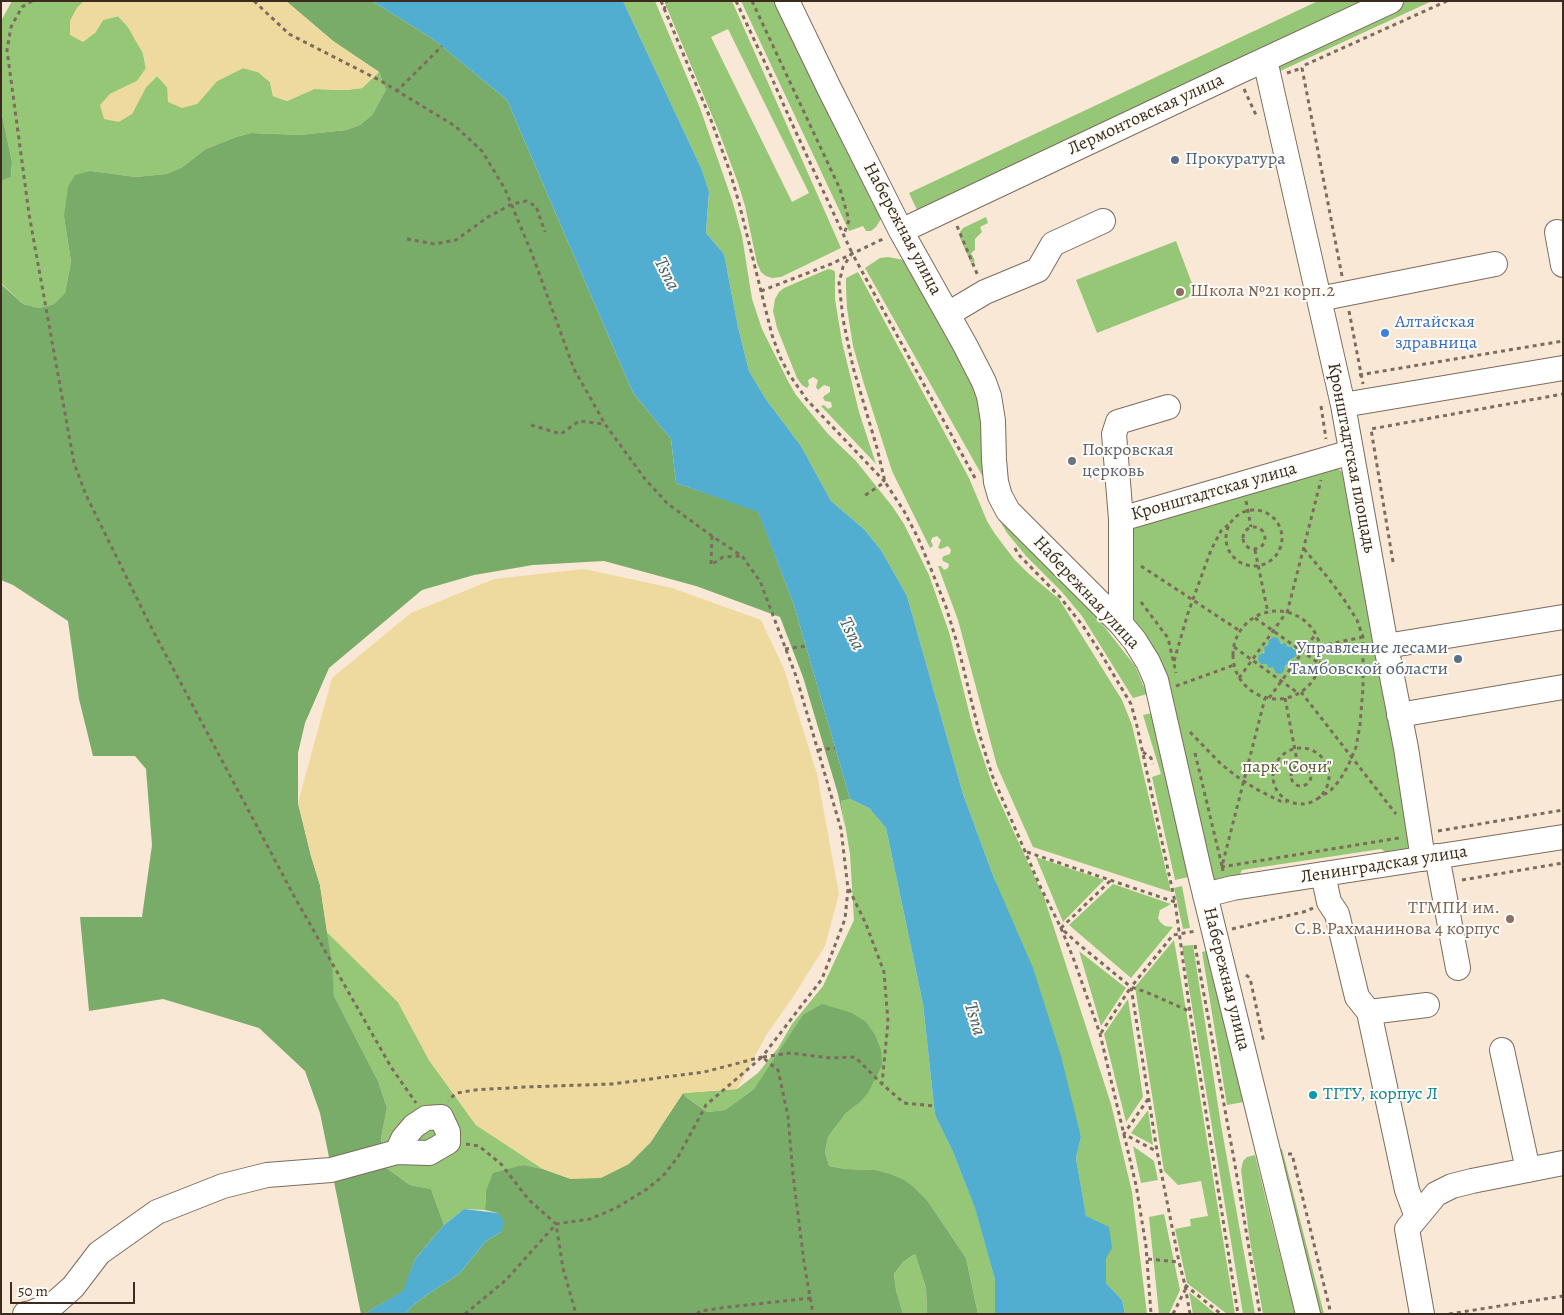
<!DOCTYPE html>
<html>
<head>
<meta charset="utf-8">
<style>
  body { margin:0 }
  #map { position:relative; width:1564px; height:1315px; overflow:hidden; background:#f8e8d5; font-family:Alegreya,serif }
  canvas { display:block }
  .frame { position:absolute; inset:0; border:2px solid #3b2a1e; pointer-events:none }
  .scale { position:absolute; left:10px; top:1282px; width:125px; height:22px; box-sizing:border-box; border:2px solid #3b2a1e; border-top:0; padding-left:6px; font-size:15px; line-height:18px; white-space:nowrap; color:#3b2a1e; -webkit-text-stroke:4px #fdfcf7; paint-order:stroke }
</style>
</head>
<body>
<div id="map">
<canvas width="1564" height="1315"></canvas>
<div class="frame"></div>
<div class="scale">50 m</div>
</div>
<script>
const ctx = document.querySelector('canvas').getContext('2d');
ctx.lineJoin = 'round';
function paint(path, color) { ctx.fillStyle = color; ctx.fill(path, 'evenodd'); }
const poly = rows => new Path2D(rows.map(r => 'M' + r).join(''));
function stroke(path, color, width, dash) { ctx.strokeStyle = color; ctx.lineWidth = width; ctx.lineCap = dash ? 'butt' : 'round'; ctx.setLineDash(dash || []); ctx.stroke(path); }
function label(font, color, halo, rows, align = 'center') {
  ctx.font = font + ' Alegreya,serif'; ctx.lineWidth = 4; ctx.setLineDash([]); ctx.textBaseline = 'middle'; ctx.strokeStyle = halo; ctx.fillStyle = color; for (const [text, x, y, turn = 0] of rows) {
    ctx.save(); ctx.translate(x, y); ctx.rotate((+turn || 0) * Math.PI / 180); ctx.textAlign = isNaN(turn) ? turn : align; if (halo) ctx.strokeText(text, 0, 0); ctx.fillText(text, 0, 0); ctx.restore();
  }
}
const green = poly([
  [12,1,84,1,77,8,70,21,70,35,95,33,103,20,118,16,128,27,143,53,146,69,137,81,110,94,132,114,146,87,157,76,167,87,197,104,217,81,243,68,258,72,270,82,273,96,287,101,314,89,346,90,362,88,379,72,386,90,372,115,360,125,346,130,300,135,251,133,236,137,206,149,181,168,166,174,136,177,91,171,64,217,71,262,65,293,54,304,39,308,23,304,1,283,1,181,11,177,12,162,1,110,1,21],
  [623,1,655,1,700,108,733,203,742,236,752,299,762,329,788,381,796,395,828,434,856,461,892,506,904,524,929,575,949,632,973,728,993,787,1044,897,1111,1104,1132,1192,1147,1314,1125,1314,1122,1300,1106,1283,1106,1258,1086,1217,1076,1158,1081,1137,994,878,963,794,907,596,881,550,864,529,831,501,801,446,765,398,749,371,738,327,724,254,706,233,709,193,702,170],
  [664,1,732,1,841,248,781,277,772,278,766,276,761,272,757,263,745,206,738,183,719,132],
  [728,29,809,193,792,202,711,37],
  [741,1,775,1,880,211,881,219,876,227,871,231,866,231,863,226,849,231],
  [1318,1,1361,1,917,210,909,193],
  [1407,1,1432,1,1278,72,1273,62],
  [986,217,988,223,980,227,982,232,975,239,975,250,971,253,975,261,971,263,960,238,960,232,963,228],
  [1176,241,1196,294,1097,333,1076,280],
  [888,257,904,260,911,268,968,369,982,410,984,479,865,268,880,258],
  [828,269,833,270,835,272,835,299,842,342,859,412,876,464,821,406,824,405,828,409,832,407,831,402,825,401,823,398,824,396,830,392,830,387,824,385,818,390,816,387,818,380,813,377,808,380,809,385,807,388,802,385,797,378,777,328,773,311,775,299,779,292,784,288],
  [858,272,969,478,987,521,995,534,1014,559,1029,574,1059,599,1122,700,1132,725,1171,892,1033,847,997,766,958,620,938,566,941,566,944,570,948,568,949,564,943,561,942,558,944,556,950,554,951,550,948,546,941,549,938,548,941,540,937,536,932,538,931,541,933,546,930,548,892,471,864,384,853,346,847,308,846,288,846,278],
  [1334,464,1342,472,1413,852,1392,856,1381,849,1242,870,1237,881,1217,882,1211,878,1130,622,1126,524],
  [1273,637,1287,648,1292,647,1294,648,1295,657,1289,659,1285,665,1273,667,1267,664,1263,652,1265,652,1269,646,1269,640],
  [997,516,1083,602,1103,625,1135,666,1147,694,1133,698,1082,616,1062,592,1026,556,1007,533],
  [1152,713,1193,876,1175,880,1152,777,1161,774,1143,715],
  [850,799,869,808,886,828,923,1004,935,1115,953,1152,975,1207,995,1280,995,1314,978,1314,966,1258,927,1200,916,1189,875,1170,845,1169,829,1166,825,1152,828,1137,846,1113,858,1104,779,1053,754,1089,725,1110,707,1112,686,1097,683,1093,737,1089,758,1073,778,1048,792,1024,823,986,854,920,850,854,841,801],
  [1036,857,1104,880,1063,922],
  [1113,884,1171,904,1160,910,1158,918,1160,922,1165,926,1173,927,1131,978,1069,925],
  [1182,886,1190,928,1183,929,1174,888],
  [327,932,398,1002,429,1060,476,1125,543,1169,522,1165,486,1191,485,1210,464,1209,444,1225,431,1189,410,1185,385,1167,381,1138,387,1108,378,1081,334,996],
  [1174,940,1186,1010,1235,1314,1227,1314,1187,1283,1175,1229,1191,1226,1190,1219,1208,1216,1201,1181,1178,1185,1164,1171,1135,987],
  [1193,945,1221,1125,1255,1314,1243,1314,1182,946],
  [1215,949,1244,1102,1227,1105,1202,952],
  [1079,951,1126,988,1101,1026],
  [1128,999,1143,1097,1126,1122,1104,1034],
  [1148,1110,1153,1145,1131,1133],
  [1133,1146,1154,1161,1158,1180,1141,1183],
  [1282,1149,1324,1314,1315,1314,1274,1151],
  [1255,1155,1268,1208,1295,1314,1263,1314,1249,1235,1241,1170,1243,1161,1247,1157],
  [1164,1214,1180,1290,1169,1314,1159,1314,1149,1217],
  [915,1254,926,1288,927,1314,903,1314,896,1290,894,1274,903,1262],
  [1189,1292,1216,1314,1193,1314]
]);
const forest = poly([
  [286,1,372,1,433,39,507,100,633,393,671,439,676,483,758,511,794,605,850,799,841,801,845,827,838,794,803,677,780,617,696,586,604,561,533,565,474,575,422,590,329,668,305,723,298,753,298,803,311,856,320,885,332,965,334,996,378,1081,387,1108,381,1138,385,1167,410,1185,431,1189,444,1225,415,1259,404,1291,364,1314,361,1314,320,1113,305,1071,259,1028,163,999,89,1011,80,917,142,917,152,845,146,769,135,756,93,756,79,699,68,621,13,585,1,580,1,284,23,304,39,308,54,304,65,293,71,262,64,217,68,187,75,175,91,171,136,177,166,174,181,168,206,149,236,137,251,133,300,135,346,130,360,125,372,115,386,90,379,72,333,41],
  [1,110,12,162,11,177,1,181],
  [822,1004,852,1013,866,1022,875,1035,881,1050,882,1065,868,1093,858,1104,846,1113,828,1137,825,1152,829,1166,845,1169,875,1170,890,1174,904,1180,916,1189,927,1200,966,1258,978,1314,927,1314,926,1288,915,1254,903,1262,894,1274,896,1290,903,1314,406,1314,410,1308,425,1296,459,1274,486,1241,501,1232,498,1213,485,1210,486,1191,493,1173,523,1165,543,1169,571,1179,650,1143,683,1093,686,1097,707,1112,725,1110,754,1089,803,1015]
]);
const sand = poly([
  [84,1,286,1,333,41,379,72,362,88,346,90,314,89,287,101,273,96,270,82,258,72,243,68,217,81,197,104,182,108,168,102,167,87,157,76,146,87,132,114,119,122,104,119,100,105,110,94,137,81,146,68,143,53,128,27,118,16,103,20,95,33,83,42,70,35,70,21,77,8],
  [584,569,672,588,761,620,784,669,817,774,839,894,825,946,793,997,767,1034,737,1089,683,1093,650,1143,629,1164,601,1178,571,1179,543,1169,476,1125,429,1060,398,1002,327,932,320,885,311,856,298,803,332,678,411,613,494,579]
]);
const water = poly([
  [372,1,623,1,702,170,709,192,706,233,724,254,738,327,749,371,765,398,801,446,831,501,864,529,881,550,907,596,963,794,994,878,1033,968,1061,1056,1081,1137,1076,1158,1086,1216,1109,1227,1112,1248,1106,1258,1106,1283,1122,1300,1125,1314,995,1314,995,1280,975,1208,953,1152,935,1115,923,1004,886,828,869,808,850,799,794,605,758,512,676,483,671,439,633,393,507,100,433,39],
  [1273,637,1278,638,1281,644,1286,643,1287,647,1292,647,1297,653,1295,657,1289,660,1290,664,1285,665,1284,671,1281,674,1276,673,1273,667,1268,668,1267,664,1261,664,1258,660,1259,655,1265,652,1264,647,1268,646,1269,640],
  [464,1209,498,1213,504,1222,501,1232,486,1241,459,1274,425,1296,410,1308,406,1314,364,1314,403,1291,415,1259,444,1225]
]);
const path = poly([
  [32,1,22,7,11,27,7,50,29,214,74,463,86,495,150,625,294,896,391,1067,416,1103],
  [254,1,289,34,381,81,455,126,482,151,505,189,532,254,574,369,605,424,645,479,668,504,712,536,742,556,760,581,796,676,841,829,848,889,845,919,822,979,762,1057,704,1072,612,1084,524,1087,475,1090,457,1093,448,1100],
  [661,1,711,120,730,172,739,203,772,335,780,357,789,374,807,400,885,482,864,496],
  [736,1,766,65,794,128,852,253],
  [752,1,840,189,849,220,844,234],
  [664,10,667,1],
  [1287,73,1302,68],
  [1244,89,1256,115],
  [396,92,442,46],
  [957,226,978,276],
  [407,239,435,244,456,240,488,217,512,204,526,201,536,206,545,232],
  [1342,276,1302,68,1305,65,1447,1],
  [761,291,831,264,885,238],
  [1349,311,1363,384],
  [1359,375,1563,341],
  [1321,406,1326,439],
  [531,425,561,434,579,421,604,424],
  [975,478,852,253,843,267,839,283,843,319,853,367,877,448,885,482,904,511,918,538,931,569,946,607,958,646,980,736,992,775,1040,886,1061,928,1074,960,1100,1034,1136,1185,1146,1246,1151,1314],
  [1246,501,1251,527],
  '1226 538a28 28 0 1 1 56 0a28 28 0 1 1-56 0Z',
  '1243 538a11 11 0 1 1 22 0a11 11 0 1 1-22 0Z',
  [712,536,711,565,723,557,741,556],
  [1015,548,1018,554,1060,597,1083,626,1100,652,1131,704,1137,726,1175,902,1190,1012,1238,1314],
  [1304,549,1329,579,1345,601,1357,620,1363,637,1363,688,1360,725,1356,747,1348,766,1339,781,1330,791,1317,799],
  [1255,550,1268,613],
  [1393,562,1371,429,1563,394],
  [1141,566,1240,631],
  [1141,602,1168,638,1176,673],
  '1233 655a44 44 0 1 1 88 0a44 44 0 1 1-88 0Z',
  [1287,613,1321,480],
  [1255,618,1320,664],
  [1320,646,1363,637],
  [1234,647,1298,693],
  [785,649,806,646],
  [1174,661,1188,613,1211,550,1221,531,1229,524],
  [1239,678,1286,613],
  [1176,686,1234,665],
  [1301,692,1396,814],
  [1269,698,1315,635],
  [1285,698,1298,766],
  [1190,732,1221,764,1236,776,1256,789,1280,801,1287,802],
  '1273 776a28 28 0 1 1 56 0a28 28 0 1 1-56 0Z',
  [818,750,835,748],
  [1143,752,1151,758,1153,764],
  [1195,753,1222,866],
  '1291 776a10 10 0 1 1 20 0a10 10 0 1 1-20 0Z',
  [1438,831,1563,810],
  [1027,852,1175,902],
  [1221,867,1399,838],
  [1223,871,1222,866,1265,698],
  [1462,880,1563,863],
  [1110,881,1061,928,1076,942,1131,987],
  [849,889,866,924,884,972,888,1022,882,1084],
  [1232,929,1307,911,1313,908],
  [1195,945,1235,1165,1260,1314],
  [1246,975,1250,978,1264,1043],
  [1101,1033,1131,987,1146,992,1189,1011],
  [763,1057,790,1053,831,1058,855,1057,882,1084,904,1103,934,1106],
  [1148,1099,1124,1134,1156,1151],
  [466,1144,479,1146,501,1164,529,1200,556,1224,563,1268,576,1314],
  [1288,1154,1292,1154,1331,1314],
  [1148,1259,1179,1262],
  [1185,1285,1221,1314],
  [465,1314,506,1280,556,1224,590,1219,616,1208,647,1189,663,1176,678,1157,706,1105,762,1057,778,1070,788,1116,793,1175,804,1262,813,1314],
  [697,1314,700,1311,729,1307,811,1298],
  [1173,1314,1185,1290],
  [1190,1314,1185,1285,1179,1262,1157,1151,1131,987,1173,935,1196,931],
  [1449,1314,1563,1296]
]);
const minor = poly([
  [787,1,829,88,901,231,965,345,984,382,989,396,993,421,994,460,996,482,1000,496,1008,511,1121,624,1135,641,1148,662,1156,680,1200,874,1308,1314],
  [1265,60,1343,405,1386,646,1406,748,1423,859],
  [901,231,1236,73,1391,1],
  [1557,232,1563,265],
  [1319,299,1495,264],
  [948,314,985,292,1038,270,1053,244,1103,221],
  [1343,405,1563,368],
  [1121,519,1114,434,1118,422,1168,407],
  [1121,624,1121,519,1351,452],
  [1386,646,1563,617],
  [1399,715,1563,687],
  [1437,856,1458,968],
  [1323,874,1329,902,1337,914,1357,997,1369,1012],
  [1205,895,1233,888,1563,837],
  [1502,1050,1528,1170],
  [1417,1217,1436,1194,1452,1186,1472,1181,1563,1163],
  [25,1314,31,1313,55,1303,73,1287,99,1253,157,1212,223,1186,267,1175,331,1170,397,1152,429,1153,448,1142,448,1132,441,1117,426,1118,414,1126,403,1139,397,1152],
  [1422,1314,1407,1229,1417,1217,1407,1190,1369,1012,1427,1005]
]);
const markers = [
  [1175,160,5,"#5c6f8a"],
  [1180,292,5,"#8d6e63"],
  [1385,333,5,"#3f7fe0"],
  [1072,461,5,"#6b7280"],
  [1458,659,5,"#5c6f8a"],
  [1510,919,5,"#8d6e63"],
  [1313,1095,5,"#0f9aa8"]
];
const streetNames = [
  ["Лермонтовская улица",1146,115,-25],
  ["Набережная улица",902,229,62],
  ["Кронштадтская площадь",1351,458,79],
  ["Кронштадтская улица",1214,492,-16],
  ["Набережная улица",1086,593,47],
  ["Ленинградская улица",1384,865,-9],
  ["Набережная улица",1226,979,76]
];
const serviceNames = [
  ["Прокуратура",1185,160],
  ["Управление лесами",1448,649,"right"],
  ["Тамбовской области",1448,670,"right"]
];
const educationNames = [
  ["Школа №21 корп.2",1190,292],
  ["ТГМПИ им.",1500,909,"right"],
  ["С.В.Рахманинова 4 корпус",1500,930,"right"]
];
const shopNames = [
  ["Алтайская",1395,323],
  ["здравница",1395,344]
];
const worshipNames = [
  ["Покровская",1082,451],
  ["церковь",1082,472]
];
const parkNames = [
  ["парк \"Сочи\"",1287,768]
];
const cultureNames = [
  ["ТГТУ, корпус Л",1323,1095]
];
const waterNames = [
  ["Tsna",666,274,63],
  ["Tsna",851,634,63],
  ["Tsna",974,1019,73]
];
paint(green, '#95c777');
paint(forest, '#78ac68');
paint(sand, '#eeda9e');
paint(water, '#52aed0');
stroke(minor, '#7d6c5e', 26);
stroke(path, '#7d6c5e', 3, [4, 4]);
stroke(minor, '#fff', 24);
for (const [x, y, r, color] of markers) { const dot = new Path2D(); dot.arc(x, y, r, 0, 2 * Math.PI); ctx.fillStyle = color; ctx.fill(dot); stroke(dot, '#fdfcf7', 2); }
label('18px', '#3b2a1e', '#fdfcf7', streetNames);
label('18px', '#4e5e75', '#fdfcf7', serviceNames, 'left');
label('18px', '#785e54', '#fdfcf7', educationNames, 'left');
label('18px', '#366cbe', '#fdfcf7', shopNames, 'left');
label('18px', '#5b616d', '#fdfcf7', worshipNames, 'left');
label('18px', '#565939', '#fdfcf7', parkNames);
label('18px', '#0d838f', '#fdfcf7', cultureNames, 'left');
label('italic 19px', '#445f65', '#fdfcf7', waterNames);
</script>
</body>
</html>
